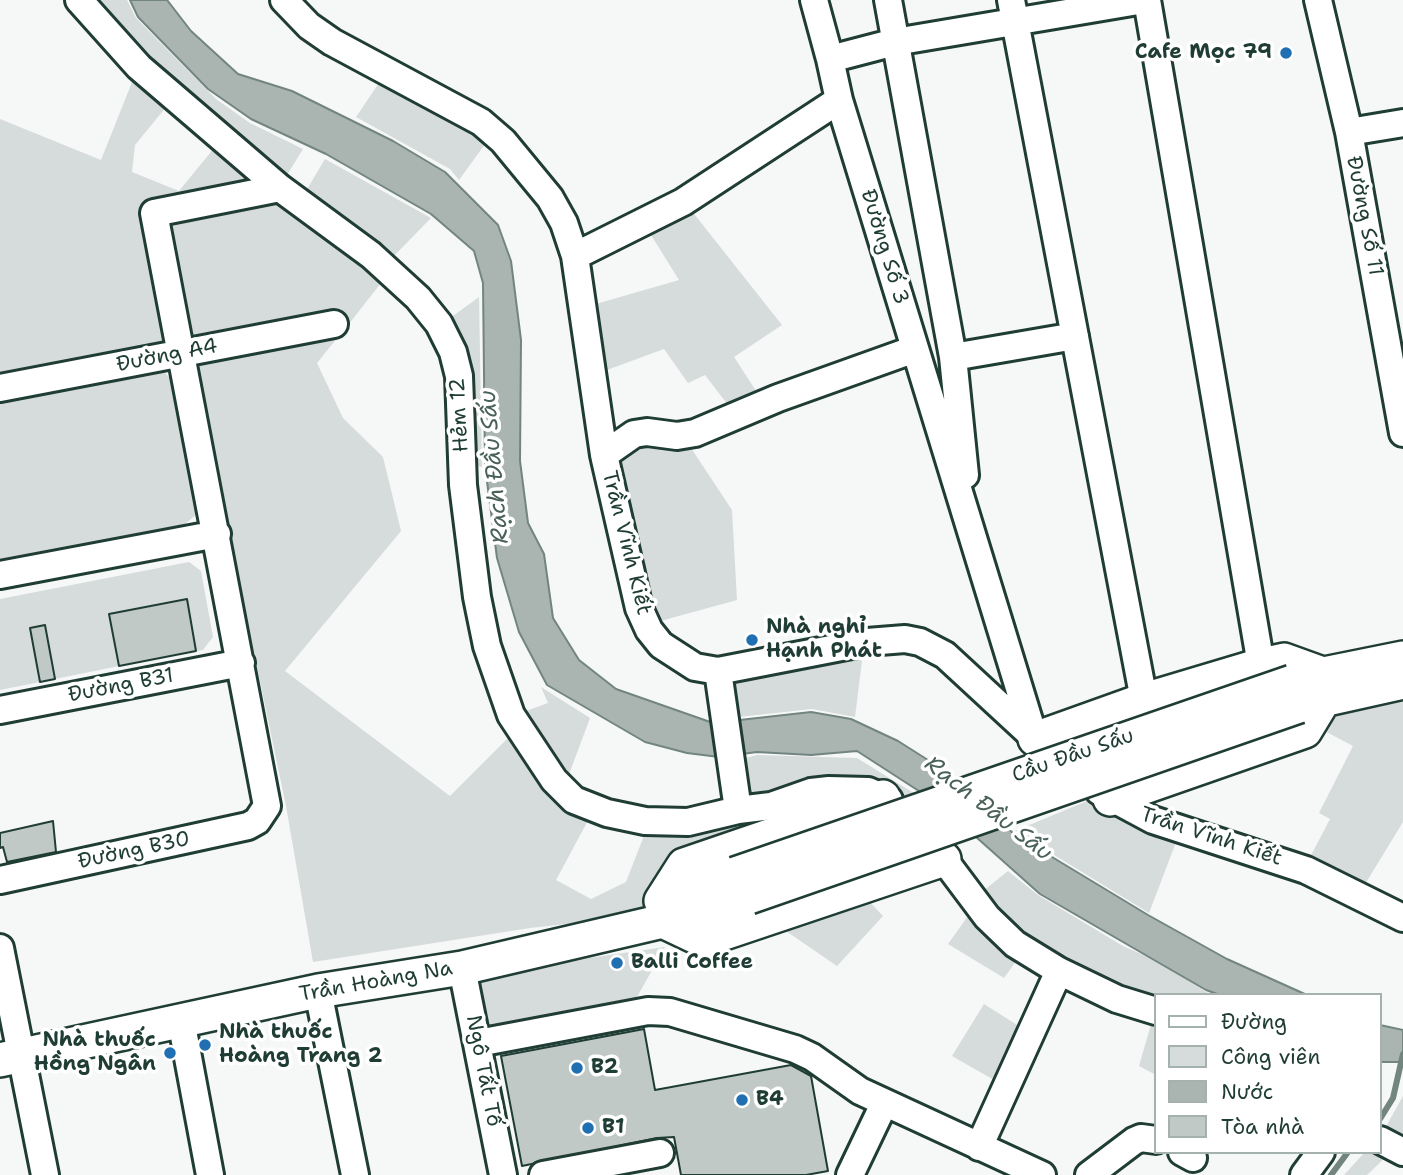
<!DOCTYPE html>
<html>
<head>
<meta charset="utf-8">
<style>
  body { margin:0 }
  #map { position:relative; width:1403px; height:1175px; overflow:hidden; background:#f6f7f7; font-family:"Shantell Sans",sans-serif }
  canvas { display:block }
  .legend { position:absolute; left:1154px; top:993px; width:228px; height:161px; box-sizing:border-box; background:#fff; border:2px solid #a5b1ae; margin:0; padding:9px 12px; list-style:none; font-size:21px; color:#1f3d34 }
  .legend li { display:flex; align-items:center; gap:14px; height:35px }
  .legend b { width:35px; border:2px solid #a5b1ae }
</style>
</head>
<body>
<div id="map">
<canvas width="1403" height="1175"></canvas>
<ul class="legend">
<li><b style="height:9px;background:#fff"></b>Đường</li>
<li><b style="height:19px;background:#d6dcdb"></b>Công viên</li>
<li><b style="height:19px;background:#aab5b1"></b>Nước</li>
<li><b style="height:19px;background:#c0c9c6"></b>Tòa nhà</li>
</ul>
</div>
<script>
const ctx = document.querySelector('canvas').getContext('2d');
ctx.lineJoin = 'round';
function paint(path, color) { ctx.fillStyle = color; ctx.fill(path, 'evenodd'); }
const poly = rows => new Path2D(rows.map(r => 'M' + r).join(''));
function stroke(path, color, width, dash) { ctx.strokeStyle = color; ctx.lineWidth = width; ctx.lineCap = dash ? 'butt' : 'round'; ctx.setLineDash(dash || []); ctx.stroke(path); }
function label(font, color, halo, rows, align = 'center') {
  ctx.font = font + ' "Shantell Sans",sans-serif'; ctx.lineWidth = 7; ctx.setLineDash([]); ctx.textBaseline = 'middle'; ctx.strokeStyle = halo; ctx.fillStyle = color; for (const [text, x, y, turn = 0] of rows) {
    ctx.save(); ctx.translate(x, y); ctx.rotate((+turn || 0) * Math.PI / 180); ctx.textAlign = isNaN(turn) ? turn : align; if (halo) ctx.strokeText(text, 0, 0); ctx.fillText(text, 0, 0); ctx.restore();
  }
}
const green = poly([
  [84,0,127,0,136,18,216,99,250,123,303,149,282,183],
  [136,72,171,101,135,145,132,172,179,191,219,142,265,181,145,206,170,344,0,377,0,119,101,160],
  [381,80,488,140,459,180,450,169,356,117],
  [325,159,431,218,388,262,303,196],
  [280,197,385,278,348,325,345,317,190,343,163,219],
  [687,205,782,325,734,357,760,397,731,409,705,375,688,383,664,349,607,370,596,304,679,280,646,227],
  [479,297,482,467,466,464,442,324],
  [342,332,317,363,343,418,383,457,401,531,285,671,450,796,514,732,592,813,556,880,591,899,626,882,647,828,813,799,649,915,530,928,313,962,286,806,193,360],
  [157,371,164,372,176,384,198,513,185,524,0,560,0,402],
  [687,442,732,510,737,600,657,622,645,592,611,455,627,444],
  [189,562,201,571,213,637,203,650,196,651,186,599,110,614,119,666,55,679,45,626,30,628,40,682,0,690,0,599],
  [863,653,855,717,812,709,729,718,725,683],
  [541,687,590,718,565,785,515,715,548,703],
  [1403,697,1403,822,1362,889,1308,861,1330,819,1319,813,1353,746,1319,728,1336,716],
  [757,755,857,758,938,808,744,803,738,760],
  [1087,801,1178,837,1149,913,1015,831],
  [1008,871,1038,895,1123,946,1159,962,1211,995,1156,995,1156,1007,1038,954,978,895],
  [867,899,883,916,837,966,780,927],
  [973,909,1019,957,1004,978,948,944],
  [665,947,632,1006,484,1036,471,975],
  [984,1004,1025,1030,1001,1084,952,1056],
  [1154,1014,1156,1014,1156,1075,1139,1066],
  [1403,1096,1403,1143,1383,1132],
  [1365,1152,1391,1152,1367,1175,1344,1175]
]);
const water = poly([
  [130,0,167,0,191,31,238,74,292,91,393,141,445,172,498,225,511,261,521,340,520,461,528,523,544,554,553,618,579,660,616,689,713,723,811,712,851,719,898,741,939,767,1014,834,1148,915,1227,959,1307,995,1220,995,1206,990,1040,894,939,804,857,751,811,755,757,752,719,757,687,753,645,742,547,685,519,632,497,558,485,466,483,283,474,251,431,214,326,154,251,119,208,89,138,17,130,0],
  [1380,1025,1403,1030,1403,1062,1380,1062,1380,1025]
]);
const stream = poly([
  [1380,1119,1393,1098,1403,1054],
  [1331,1175,1348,1152]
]);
const building = poly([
  [187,599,196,651,119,666,109,614,187,599],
  [45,625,55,679,40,682,30,628,45,625],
  [53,821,56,852,7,862,3,847,0,848,0,833,53,821],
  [644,1029,655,1090,791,1065,811,1076,828,1171,806,1175,681,1175,674,1137,657,1138,522,1166,501,1056,644,1029]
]);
const minor = poly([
  [79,0,139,67,280,188,371,255,418,298,439,324,453,352,459,376,463,485,477,597,487,646,511,715,554,780,574,800,607,813,645,821,688,822,738,810,771,806,811,792,829,790,868,791,889,800],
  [284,0,309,26,332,42,481,122,503,141,550,198,564,223,575,256,604,455,639,608,649,630,661,645,695,667,718,671,867,642,905,639,920,642,945,655,1050,752],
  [814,0,830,59],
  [888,0,953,357,965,475],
  [1011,0,1144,700],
  [1147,0,1261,665],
  [1318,0,1349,132,1403,433],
  [1349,132,1403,123],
  [575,256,683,202,839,100],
  [953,357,1075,336],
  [0,388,334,324],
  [604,455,634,434,647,432,677,436,695,433,778,398,915,349],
  [0,575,217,534],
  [718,671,738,810],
  [0,710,241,663],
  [1034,737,839,100,830,59,895,42,1144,0],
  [1099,791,1153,820,1306,870,1403,918],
  [933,845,987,917,1015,944,1059,971,1117,999,1156,1011],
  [0,880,248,826,257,821,267,806,154,213,280,188],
  [0,948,45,1175],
  [462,968,503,1175],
  [318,991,355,1175],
  [181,1020,210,1175],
  [478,1043,648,1011,670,1012,795,1049,812,1057,860,1091,1042,1175],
  [1380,1140,1403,1152],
  [979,1147,1059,971],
  [1182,1152,1193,1158],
  [543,1175,660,1153],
  [850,1175,884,1104],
  [1089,1175,1134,1141,1141,1138,1156,1140],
  [1304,1175,1321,1152]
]);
const major = poly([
  [1299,679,1403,658],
  [1305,704,1403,682],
  [1035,739,1144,700,1261,665,1284,660,1320,673],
  [1110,799,1305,731,1325,698],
  [662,900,735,874],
  [661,901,684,865,883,797],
  [663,921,703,940,944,859],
  [0,1060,318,991,462,968,663,921,749,897]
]);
const majorBridge = poly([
  [735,874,1292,682],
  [749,897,1299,706]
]);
const markers = [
  [1286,53,7,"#1f6fb2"],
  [752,640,7,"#1f6fb2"],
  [617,963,7,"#1f6fb2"],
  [205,1045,7,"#1f6fb2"],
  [170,1053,7,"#1f6fb2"],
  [577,1068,7,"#1f6fb2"],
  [742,1100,7,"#1f6fb2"],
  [588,1128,7,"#1f6fb2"]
];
const poiNames = [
  ["Cafe Mọc 79",1272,53,"right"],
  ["Nhà nghỉ",766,628],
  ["Hạnh Phát",766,652],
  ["Balli Coffee",631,963],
  ["Nhà thuốc",219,1033],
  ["Hoàng Trang 2",219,1057],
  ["Nhà thuốc",156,1041,"right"],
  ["Hồng Ngân",156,1065,"right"],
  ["B2",591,1068],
  ["B4",756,1100],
  ["B1",602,1128]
];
const streetNames = [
  ["Đường Số 11",1364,216,79],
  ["Đường Số 3",884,247,73],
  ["Đường A4",167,356,-11],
  ["Hẻm 12",460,415,-93],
  ["Trần Vĩnh Kiết",626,543,76],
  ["Đường B31",121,686,-11],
  ["Cầu Đầu Sấu",1073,756,-19],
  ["Trần Vĩnh Kiết",1211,837,18],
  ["Đường B30",134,851,-12],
  ["Trần Hoàng Na",376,982,-10],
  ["Ngô Tất Tố",483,1071,79]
];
const waterNames = [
  ["Rạch Đầu Sấu",495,467,-95],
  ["Rạch Đầu Sấu",988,809,38]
];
paint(green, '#d6dcdb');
paint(water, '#aab5b1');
stroke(water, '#72857f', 2);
stroke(stream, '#72857f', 6);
paint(building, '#c0c9c6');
stroke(building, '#1f3d34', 2);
stroke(minor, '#1f3d34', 32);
stroke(major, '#1f3d34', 38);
stroke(minor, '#fff', 26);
stroke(major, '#fff', 33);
stroke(majorBridge, '#1f3d34', 38, []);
stroke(majorBridge, '#fff', 33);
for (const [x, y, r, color] of markers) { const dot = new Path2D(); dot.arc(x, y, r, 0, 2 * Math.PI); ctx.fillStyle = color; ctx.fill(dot); stroke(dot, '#fff', 2.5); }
label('bold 21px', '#1f3d34', '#fff', poiNames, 'left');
label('21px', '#1f3d34', '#fff', streetNames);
label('italic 23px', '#49615a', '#fff', waterNames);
</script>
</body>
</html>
